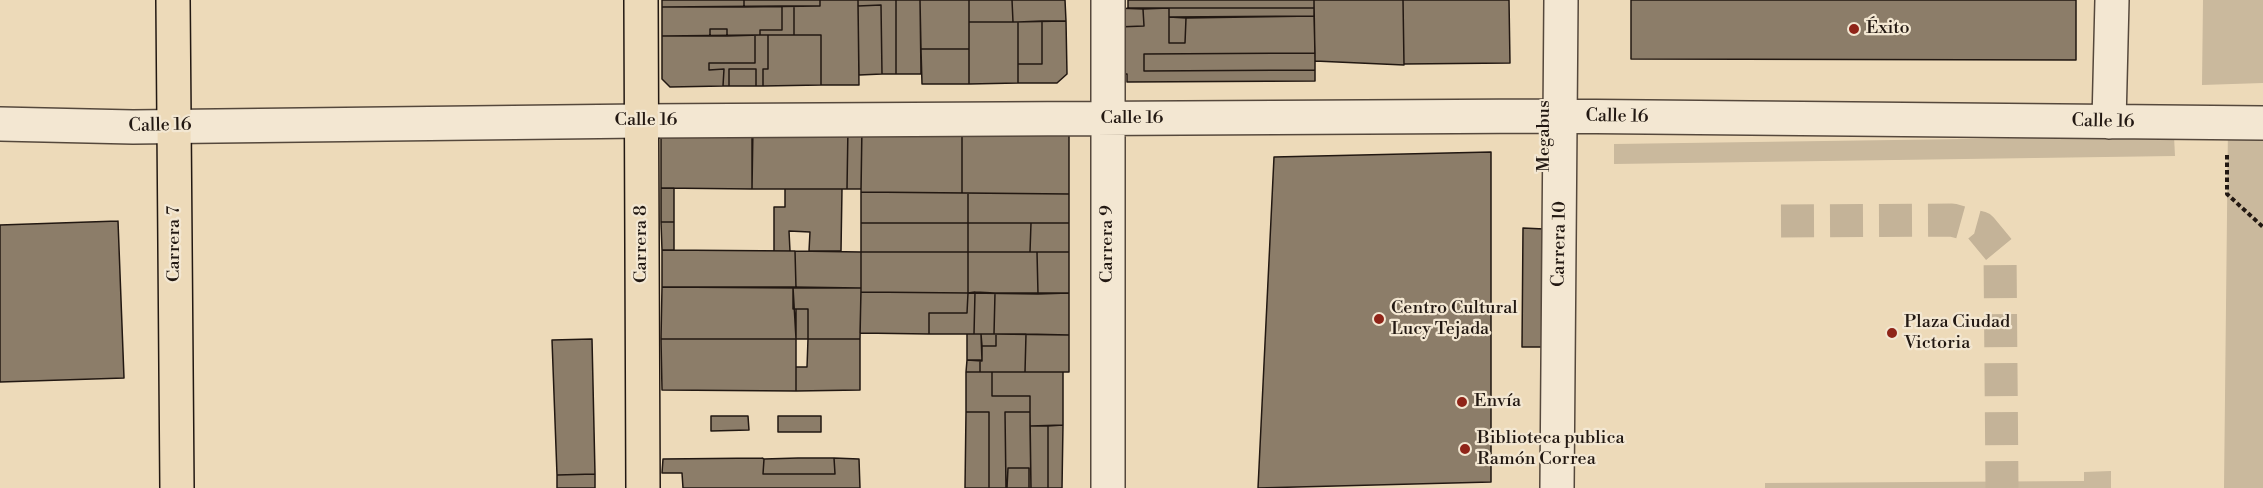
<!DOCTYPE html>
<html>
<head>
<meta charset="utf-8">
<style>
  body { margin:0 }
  canvas { display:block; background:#eddab9 }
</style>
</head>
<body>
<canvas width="2263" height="488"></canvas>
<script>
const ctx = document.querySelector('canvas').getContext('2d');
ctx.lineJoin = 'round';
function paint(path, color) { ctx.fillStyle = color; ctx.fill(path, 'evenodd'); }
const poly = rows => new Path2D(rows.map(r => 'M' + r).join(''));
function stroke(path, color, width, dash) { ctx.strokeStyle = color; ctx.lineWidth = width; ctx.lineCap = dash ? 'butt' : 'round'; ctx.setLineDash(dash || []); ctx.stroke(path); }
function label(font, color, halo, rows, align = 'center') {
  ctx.font = font + ' "Libre Bodoni",serif'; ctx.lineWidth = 4.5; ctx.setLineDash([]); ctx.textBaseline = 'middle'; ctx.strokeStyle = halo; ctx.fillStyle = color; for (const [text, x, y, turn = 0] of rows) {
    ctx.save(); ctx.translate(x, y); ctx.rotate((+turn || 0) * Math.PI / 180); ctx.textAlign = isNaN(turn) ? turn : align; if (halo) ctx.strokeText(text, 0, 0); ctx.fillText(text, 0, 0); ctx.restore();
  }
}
const green = poly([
  [2203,0,2263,0,2263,83,2202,85],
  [2263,123,2263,488,2224,488,2228,124],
  [2174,136,2175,156,1614,164,1614,144],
  [2111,471,2111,488,1765,488,1765,483,2084,481,2084,472]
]);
const building = poly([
  [662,0,744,0,744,7,662,7,662,0],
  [744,0,820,0,820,6,744,7,744,0],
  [820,0,858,0,859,85,821,85,821,35,794,35,794,6,820,6,820,0],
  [858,0,896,0,896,74,882,74,881,5,858,6,858,0],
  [896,0,920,0,921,74,896,74,896,0],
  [920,0,969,0,969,49,921,49,920,0],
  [969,0,1012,0,1013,22,969,22,969,0],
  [1012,0,1065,0,1066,21,1013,22,1012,0],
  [1128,0,1314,0,1314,8,1128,8,1128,0],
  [1314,0,1403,0,1404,65,1315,61,1314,0],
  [1403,0,1509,0,1510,63,1404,64,1403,0],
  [1631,0,2076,0,2076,60,1631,59,1631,0],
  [881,5,882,74,859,75,858,6,881,5],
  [782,6,794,6,794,35,760,35,760,30,782,30,782,6],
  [782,6,782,30,760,30,760,35,727,36,727,29,710,29,710,36,662,36,662,7,782,6],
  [1117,8,1143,9,1144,26,1117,27,1117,8],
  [1169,8,1314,8,1314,16,1169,17,1169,8],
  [1169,8,1169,43,1185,43,1186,18,1314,16,1315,53,1144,54,1144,71,1315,70,1315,81,1127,82,1127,74,1118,74,1117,27,1144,26,1143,9,1169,8],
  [1169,17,1186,18,1185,43,1169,43,1169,17],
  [1042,21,1042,64,1018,64,1018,22,1042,21],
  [1042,21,1066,21,1067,74,1057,83,1018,83,1018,64,1042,64,1042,21],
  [969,22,1018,22,1018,83,969,84,969,22],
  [710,29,727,29,727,36,710,36,710,29],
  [755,35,768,35,768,69,763,69,763,86,756,86,756,69,729,69,729,86,723,86,724,69,709,70,709,63,755,63,755,35],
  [755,35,755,63,709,63,709,70,724,69,723,86,670,87,662,79,662,36,755,35],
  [768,35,821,35,821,85,763,86,763,69,768,69,768,35],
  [921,49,969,49,969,84,922,84,921,49],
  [1315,53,1315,70,1144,71,1144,54,1315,53],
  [729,69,756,69,756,86,729,86,729,69],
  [661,126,752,126,752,189,661,188,661,126],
  [753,126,848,126,847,189,752,189,753,126],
  [848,126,862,126,861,189,847,189,848,126],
  [862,126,962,127,962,193,861,192,862,126],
  [962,127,1059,128,1069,136,1069,194,962,193,962,127],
  [1491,152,1491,482,1258,488,1274,157,1491,152],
  [661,188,674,188,674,222,661,222,661,188],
  [785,189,842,189,841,251,809,251,810,232,789,231,790,251,774,251,774,207,785,207,785,189],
  [861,192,968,193,968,223,861,223,861,192],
  [968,193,1069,194,1069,223,968,223,968,193],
  [118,221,124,378,0,382,0,225,118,221],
  [661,222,674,222,674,250,662,250,661,222],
  [861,223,968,223,968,252,861,252,861,223],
  [968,223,1031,223,1030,252,968,252,968,223],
  [1031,223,1069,223,1069,252,1030,252,1031,223],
  [1523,228,1544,229,1543,347,1522,347,1523,228],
  [662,250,795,251,796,288,662,287,662,250],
  [795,251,861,252,861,288,796,288,795,251],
  [861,252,968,252,968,293,861,292,861,252],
  [968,252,1037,252,1038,294,968,293,968,252],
  [1037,252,1069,252,1069,293,1038,294,1037,252],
  [662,287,793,287,796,339,661,339,662,287],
  [793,287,861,288,860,339,808,339,808,309,793,309,793,287],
  [861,292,968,293,967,313,929,313,929,334,860,333,861,292],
  [975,292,995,293,994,334,974,334,975,292],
  [975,292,974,334,929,334,929,313,967,313,968,293,975,292],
  [995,293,1069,293,1069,335,994,334,995,293],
  [796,309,808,309,808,339,796,339,796,309],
  [967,334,981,334,982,361,967,360,967,334],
  [981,334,996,334,996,346,982,346,981,334],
  [996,334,1026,334,1025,372,980,372,980,360,982,361,982,346,996,346,996,334],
  [1026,334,1069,335,1069,372,1025,372,1026,334],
  [592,339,595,474,557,475,552,340,592,339],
  [661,339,796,339,796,391,662,390,661,339],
  [808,339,860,339,860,390,796,391,796,367,807,367,808,339],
  [967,360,980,360,980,372,966,372,967,360],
  [966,372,992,372,992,396,1030,396,1030,412,1005,412,1006,488,989,488,989,412,966,412,966,372],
  [992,372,1063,372,1063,425,1030,426,1030,396,992,396,992,372],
  [966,412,989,412,989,488,965,488,966,412],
  [1005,412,1030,412,1031,488,1029,488,1029,468,1008,468,1007,488,1006,488,1005,412],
  [711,416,748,416,749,430,711,431,711,416],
  [778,416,821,416,821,432,778,432,778,416],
  [1063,425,1062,488,1048,488,1048,426,1063,425],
  [1030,426,1048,426,1048,488,1031,488,1030,426],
  [762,458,764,459,763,474,835,474,834,458,859,459,860,488,683,488,682,473,662,473,663,459,762,458],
  [798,458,834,458,835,474,763,474,764,459,798,458],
  [1008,468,1029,468,1029,488,1007,488,1008,468],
  [595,474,595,488,557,488,557,475,595,474]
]);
const minorTunnel = poly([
  [1781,221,1952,220,1981,228,2000,251,2002,488]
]);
const path = poly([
  [2227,155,2227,194,2263,227]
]);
const minor = poly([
  [1108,0,1108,488],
  [2109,122,2112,0],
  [0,124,133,127,641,121,1545,116,2263,123],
  [1557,488,1561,0]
]);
const major = poly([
  [173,0,177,488],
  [641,0,643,488]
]);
const markers = [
  [1854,29,6,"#8f2418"],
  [1379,319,6,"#8f2418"],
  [1892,333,6,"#8f2418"],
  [1462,402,6,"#8f2418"],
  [1465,449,6,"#8f2418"]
];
const poiNames = [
  ["Éxito",1866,29],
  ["Centro Cultural",1391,309],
  ["Lucy Tejada",1391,330],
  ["Plaza Ciudad",1904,323],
  ["Victoria",1904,344],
  ["Envía",1474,402],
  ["Biblioteca publica",1477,439],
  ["Ramón Correa",1477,460]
];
const streetNames = [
  ["Calle 16",1617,117,1],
  ["Calle 16",1132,119],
  ["Calle 16",646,121],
  ["Calle 16",2103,122,1],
  ["Calle 16",160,126,-1],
  ["Megabus",1545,136,-90],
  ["Carrera 7",175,244,-90],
  ["Carrera 8",642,244,-90],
  ["Carrera 9",1108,244,-90],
  ["Carrera 10",1560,244,-89]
];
paint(green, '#cab99d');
paint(building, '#8c7d69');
stroke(building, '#221812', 1.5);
stroke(minorTunnel, '#c4b398', 33, [33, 16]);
stroke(minor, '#55483c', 36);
stroke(major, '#221812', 36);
stroke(path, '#221812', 4, [4.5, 3]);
stroke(minor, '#f3e7d2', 33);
stroke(major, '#eddab9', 33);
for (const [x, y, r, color] of markers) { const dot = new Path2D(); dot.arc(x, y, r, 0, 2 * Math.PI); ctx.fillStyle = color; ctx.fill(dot); stroke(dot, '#f3e7d2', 2); }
label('18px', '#221812', '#f3e7d2', poiNames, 'left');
label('18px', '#221812', '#f3e7d2', streetNames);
</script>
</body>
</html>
